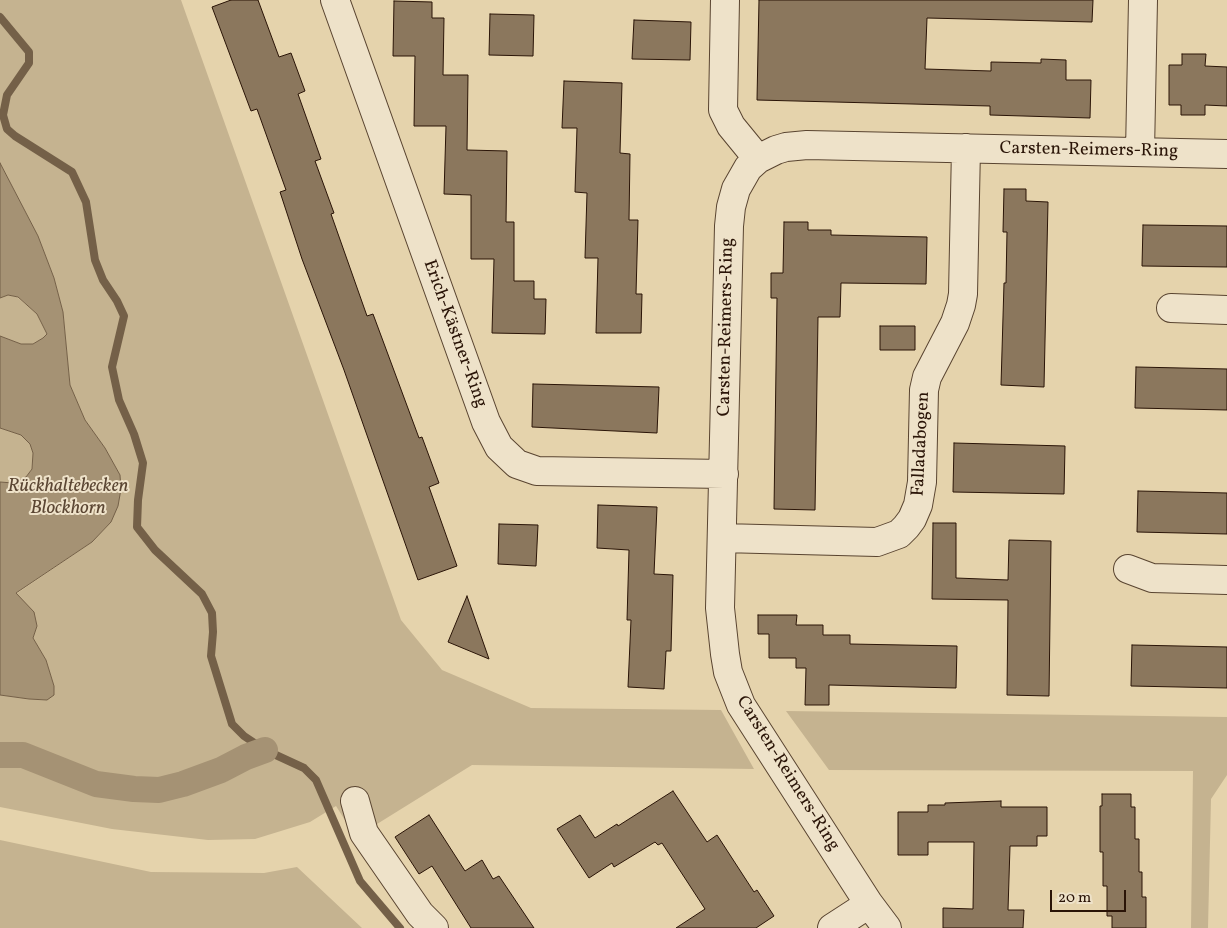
<!DOCTYPE html>
<html>
<head>
<meta charset="utf-8">
<style>
  body { margin:0 }
  #map { position:relative; width:1227px; height:928px; overflow:hidden; background:#e5d3ac; font-family:Vollkorn,serif }
  canvas { display:block }
  .scale { position:absolute; left:1050px; top:890px; width:76px; height:22px; box-sizing:border-box; border:2px solid #2a1407; border-top:0; padding-left:6px; font-size:15px; line-height:18px; white-space:nowrap; color:#2a1407; -webkit-text-stroke:4px #eee2c9; paint-order:stroke }
</style>
</head>
<body>
<div id="map">
<canvas width="1227" height="928"></canvas>
<div class="scale">20 m</div>
</div>
<script>
const ctx = document.querySelector('canvas').getContext('2d');
ctx.lineJoin = 'round';
function paint(path, color) { ctx.fillStyle = color; ctx.fill(path, 'evenodd'); }
const poly = rows => new Path2D(rows.map(r => 'M' + r).join(''));
function stroke(path, color, width, dash) { ctx.strokeStyle = color; ctx.lineWidth = width; ctx.lineCap = dash ? 'butt' : 'round'; ctx.setLineDash(dash || []); ctx.stroke(path); }
function label(font, color, halo, rows, align = 'center') {
  ctx.font = font + ' Vollkorn,serif'; ctx.lineWidth = 4; ctx.setLineDash([]); ctx.textBaseline = 'middle'; ctx.strokeStyle = halo; ctx.fillStyle = color; for (const [text, x, y, turn = 0] of rows) {
    ctx.save(); ctx.translate(x, y); ctx.rotate((+turn || 0) * Math.PI / 180); ctx.textAlign = isNaN(turn) ? turn : align; if (halo) ctx.strokeText(text, 0, 0); ctx.fillText(text, 0, 0); ctx.restore();
  }
}
const green = poly([
  [0,0,181,0,401,620,442,670,531,708,721,710,754,769,472,765,369,829,353,833,336,806,310,822,255,839,208,840,112,829,0,807,0,695,29,699,47,700,54,686,46,660,33,638,37,626,16,594,92,542,111,522,121,489,120,475,105,448,85,420,70,385,63,312,54,278,38,236,0,163],
  [8,295,17,297,37,314,47,334,43,338,33,344,21,344,0,336,0,298],
  [0,428,21,435,31,444,33,453,32,469,26,477,13,483,0,482],
  [786,711,1227,717,1227,775,1211,799,1208,928,1191,928,1193,771,829,770],
  [0,840,151,872,264,873,297,867,362,928,0,928]
]);
const water = poly([
  [0,163,38,236,54,278,63,312,70,385,85,420,105,448,120,475,121,489,118,506,111,522,92,542,16,593,34,612,37,626,33,638,46,660,54,686,54,695,47,700,29,699,0,695,0,482,13,483,26,477,32,469,33,453,30,444,21,435,0,428,0,336,21,344,33,344,43,338,47,334,37,314,18,297,8,295,0,298,0,163]
]);
const stream = poly([
  [0,17,29,52,29,63,7,95,3,115,7,129,15,136,72,172,86,202,95,260,103,280,117,301,124,316,112,367,119,400,134,434,143,463,138,500,137,527,155,550,202,594,212,613,213,632,211,656,232,724,244,736,265,750,304,768,316,780,360,881,400,928]
]);
const canal = poly([
  [0,755,23,755,96,784,134,789,159,790,183,784,221,770,246,757,265,750]
]);
const building = poly([
  [231,0,258,0,279,57,291,53,305,91,298,94,321,159,315,161,334,213,331,214,367,316,373,314,419,438,422,437,439,483,429,487,457,566,418,580,344,370,302,259,280,192,286,190,257,109,251,111,212,7,231,0],
  [759,0,1093,0,1092,22,927,18,925,69,991,71,991,62,1041,63,1041,59,1066,60,1066,80,1091,80,1090,118,990,115,990,106,757,100,759,0],
  [394,1,432,2,432,18,444,18,443,75,468,75,467,150,507,151,506,222,514,222,514,281,534,281,534,299,546,299,545,334,492,333,494,259,471,259,471,195,444,194,446,126,414,126,415,56,393,56,394,1],
  [490,14,534,15,533,56,489,55,490,14],
  [634,20,691,22,690,60,632,59,634,20],
  [1182,54,1206,54,1205,66,1227,67,1227,106,1205,105,1205,115,1181,115,1181,105,1169,105,1169,65,1182,65,1182,54],
  [564,81,622,83,620,153,630,154,629,220,638,220,636,294,642,294,641,333,596,333,598,258,585,258,587,193,575,192,577,128,562,128,564,81],
  [1004,189,1026,189,1026,201,1048,202,1044,387,1001,385,1004,283,1006,283,1007,232,1003,232,1004,189],
  [784,222,808,222,808,230,831,230,831,235,927,237,926,284,841,283,840,317,818,317,815,510,774,509,777,298,771,298,771,273,783,273,784,222],
  [1143,225,1227,226,1227,267,1142,266,1143,225],
  [880,326,915,326,915,350,880,350,880,326],
  [1136,367,1227,369,1227,410,1135,408,1136,367],
  [533,384,659,387,657,433,532,427,533,384],
  [954,443,1065,446,1064,494,953,492,954,443],
  [1138,491,1227,493,1227,534,1137,532,1138,491],
  [598,505,657,507,654,574,673,575,671,651,666,651,664,689,628,687,631,620,627,620,629,550,597,548,598,505],
  [933,523,956,523,956,578,1008,580,1009,540,1051,541,1049,696,1007,695,1008,600,932,599,933,523],
  [499,524,538,525,536,566,498,564,499,524],
  [467,596,489,659,448,642,467,596],
  [758,615,797,615,796,625,823,625,823,635,850,635,850,644,957,646,956,688,829,685,829,705,805,705,806,668,796,668,796,658,769,658,769,634,758,634,758,615],
  [1132,645,1227,647,1227,688,1131,686,1132,645],
  [673,791,707,842,717,835,754,892,757,890,774,916,756,928,676,928,705,909,662,843,658,845,655,842,614,867,612,863,589,878,557,829,580,815,595,838,617,824,618,826,673,791],
  [1102,794,1131,794,1131,807,1135,807,1135,839,1139,839,1139,872,1142,872,1142,897,1146,897,1146,928,1112,928,1112,916,1107,916,1107,886,1103,886,1103,852,1100,852,1100,806,1102,806,1102,794],
  [1001,801,1001,807,1047,807,1047,836,1037,836,1037,846,1010,846,1008,910,1024,910,1023,928,943,928,943,908,973,909,974,842,928,842,928,855,898,855,898,812,928,812,928,805,945,805,945,803,1001,801],
  [429,815,465,871,482,860,493,879,499,876,534,928,471,928,432,866,419,874,395,837,429,815]
]);
const minor = poly([
  [335,0,486,422,499,447,517,464,537,471,724,474],
  [725,0,723,110,731,126,758,159],
  [1140,152,1143,0],
  [1171,308,1227,310],
  [722,538,877,542,899,534,906,527,912,519,918,505,922,482,924,390,927,377,955,323,961,305,963,294,966,148],
  [1128,569,1152,578,1227,580],
  [355,801,364,833,420,914,434,928],
  [832,928,869,904],
  [887,928,869,904,741,705,728,672,725,654,720,608,729,226,731,207,736,189,748,168,758,159,776,150,786,147,807,145,1227,154]
]);
const streetNames = [
  ["Carsten-Reimers-Ring",1089,151,1],
  ["Carsten-Reimers-Ring",727,327,-89],
  ["Erich-Kästner-Ring",454,334,70],
  ["Falladabogen",922,444,-87],
  ["Carsten-Reimers-Ring",787,774,58]
];
const waterNames = [
  ["Rückhaltebecken",68,488],
  ["Blockhorn",68,510]
];
paint(green, '#c5b390');
paint(water, '#a59274');
stroke(water, '#746048', 1);
stroke(stream, '#746048', 8);
stroke(canal, '#a59274', 26);
paint(building, '#8b775d');
stroke(building, '#2a1407', 1);
stroke(minor, '#594430', 30);
stroke(minor, '#eee2c9', 28);
label('18px', '#2a1407', '#eee2c9', streetNames);
label('italic 19px', '#5b4633', '#eee2c9', waterNames);
</script>
</body>
</html>
